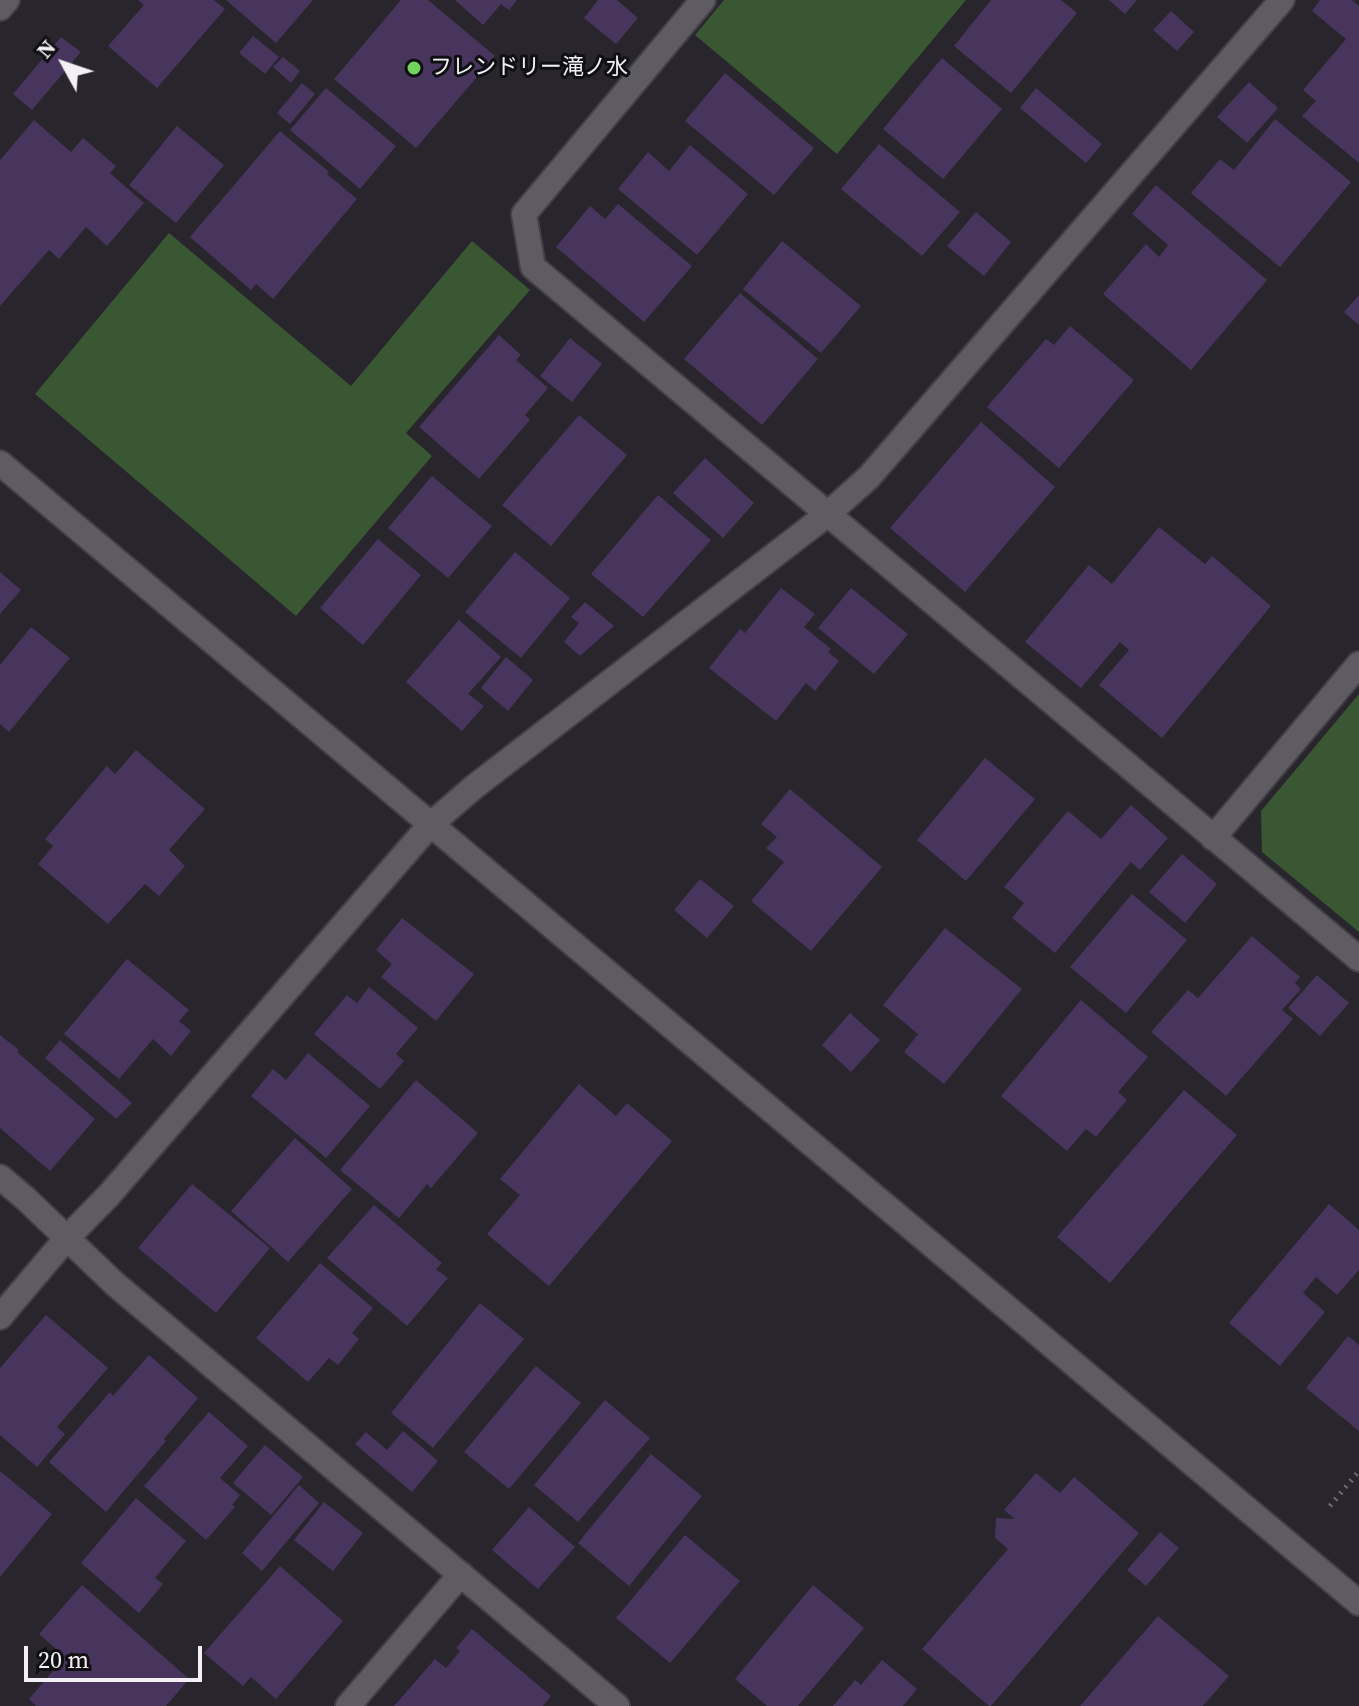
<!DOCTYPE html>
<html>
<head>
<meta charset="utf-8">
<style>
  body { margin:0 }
  #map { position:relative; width:1359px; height:1706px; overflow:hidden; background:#28252c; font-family:"Source Serif 4",serif }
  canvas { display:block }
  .north { position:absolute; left:24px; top:24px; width:80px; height:80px; -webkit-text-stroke:6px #100f12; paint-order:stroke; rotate:310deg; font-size:22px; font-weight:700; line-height:32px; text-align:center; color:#f2f0f5 }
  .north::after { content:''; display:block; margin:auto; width:28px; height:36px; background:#f2f0f5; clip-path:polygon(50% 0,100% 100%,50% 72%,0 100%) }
  .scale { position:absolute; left:24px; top:1646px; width:178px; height:36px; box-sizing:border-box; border:4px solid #f2f0f5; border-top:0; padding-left:10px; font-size:24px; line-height:28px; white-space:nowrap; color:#f2f0f5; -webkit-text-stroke:6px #100f12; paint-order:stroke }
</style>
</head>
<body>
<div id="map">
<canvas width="1359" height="1706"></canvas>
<div class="north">N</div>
<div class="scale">20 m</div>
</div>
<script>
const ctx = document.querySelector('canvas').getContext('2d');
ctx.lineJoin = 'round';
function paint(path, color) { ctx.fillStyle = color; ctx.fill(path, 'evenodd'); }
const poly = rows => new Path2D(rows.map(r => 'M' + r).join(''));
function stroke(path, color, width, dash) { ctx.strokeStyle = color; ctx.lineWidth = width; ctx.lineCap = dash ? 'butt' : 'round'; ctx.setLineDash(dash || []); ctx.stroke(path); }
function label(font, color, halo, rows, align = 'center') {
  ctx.font = font + ' "Source Serif 4","Noto Sans JP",serif'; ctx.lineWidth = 6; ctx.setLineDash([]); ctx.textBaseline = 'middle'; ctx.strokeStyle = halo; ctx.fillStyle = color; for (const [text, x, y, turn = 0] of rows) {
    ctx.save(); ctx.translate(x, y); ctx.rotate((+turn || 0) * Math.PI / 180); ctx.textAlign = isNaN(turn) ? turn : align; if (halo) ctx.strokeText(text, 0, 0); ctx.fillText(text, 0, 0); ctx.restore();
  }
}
const green = poly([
  [724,0,966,0,837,154,695,35],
  [169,233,351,386,472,241,530,290,406,433,432,456,296,616,35,394],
  [1359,694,1359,932,1262,852,1261,811]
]);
const building = poly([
  [138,0,214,0,225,9,157,88,108,46,144,5],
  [226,0,313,0,276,43],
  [401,0,428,0,495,56,416,148,334,79],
  [455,0,517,0,509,10,501,4,483,25],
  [598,0,617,0,638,18,616,44,584,18],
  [991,0,1061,0,1077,13,1011,93,954,46],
  [1109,0,1137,0,1125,14],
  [1320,0,1352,0,1359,6,1359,163,1302,116,1316,101,1303,90,1346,39,1312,11],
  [1171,11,1194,32,1177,51,1153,30],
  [253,36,279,57,265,74,239,53],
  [61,37,81,52,32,110,13,94],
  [283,57,300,71,291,83,273,67],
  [942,58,1002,109,943,179,883,129],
  [725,73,814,148,774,195,685,121],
  [1249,82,1278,108,1247,143,1217,117],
  [302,83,315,94,290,124,277,113],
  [326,88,396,146,360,189,290,130],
  [1036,88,1102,144,1086,163,1020,108],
  [1275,119,1351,182,1280,267,1191,193,1220,159,1234,170],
  [34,120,71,152,83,138,116,166,110,173,144,203,107,246,86,227,59,259,49,250,0,306,0,160],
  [177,126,224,165,176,223,129,185],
  [280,131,329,172,327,174,357,199,273,299,256,284,251,290,190,237],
  [879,144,960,212,922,256,841,189],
  [690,145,748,194,697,255,618,189,648,152,669,171],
  [1156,185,1267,280,1191,370,1103,294,1146,244,1159,257,1168,245,1132,214],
  [618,204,692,266,644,322,556,247,590,206,605,219],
  [976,212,1011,242,984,276,947,246],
  [782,241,861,306,821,353,743,289],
  [740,293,818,359,762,425,684,359],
  [1359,295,1359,325,1344,312],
  [1070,326,1134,380,1059,468,987,407,1046,339,1054,345],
  [499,335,521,355,516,360,548,388,525,415,530,420,479,479,419,427],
  [570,338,602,364,572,402,540,376],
  [579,415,627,455,551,546,502,505],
  [981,422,1055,487,965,592,890,528],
  [705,458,754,503,723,538,673,493],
  [432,476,492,526,448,578,388,528],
  [658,495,711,540,643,617,591,574],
  [1159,527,1205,564,1212,556,1271,606,1162,738,1099,685,1129,650,1120,642,1081,688,1025,642,1089,565,1112,584],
  [378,539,421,575,363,645,320,608],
  [515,552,570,598,521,658,465,612],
  [0,572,21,590,0,614],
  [781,588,815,614,804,627,831,649,828,652,839,661,815,691,806,683,776,721,709,668,740,629,745,633],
  [851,588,908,634,874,674,818,628],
  [585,602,614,626,580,656,564,642,579,623,571,617],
  [459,620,501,657,468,694,484,706,462,731,406,682],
  [31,627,70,658,9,732,0,724,0,665],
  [506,657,533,680,508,711,481,688],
  [136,750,205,809,169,850,185,866,159,896,145,884,108,924,38,864,53,846,45,839,107,766,115,774],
  [985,758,1035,799,966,881,917,840],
  [790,789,882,867,811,951,751,901,784,862,766,848,777,837,761,824],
  [1131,805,1168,838,1140,870,1131,862,1055,953,1012,918,1024,903,1004,887,1068,811,1101,839],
  [1182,854,1217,884,1185,923,1149,892],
  [700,879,734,906,707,938,674,910],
  [1132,894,1187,940,1126,1013,1070,967],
  [402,918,474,974,436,1021,381,977,392,964,376,950],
  [945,928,1022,989,944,1084,904,1052,918,1034,883,1005],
  [1252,936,1300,977,1295,983,1301,989,1282,1010,1293,1019,1226,1096,1151,1032,1188,990,1198,998],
  [127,959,189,1010,179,1021,191,1031,171,1056,153,1039,119,1079,64,1034],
  [1317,975,1349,1003,1320,1036,1288,1008],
  [369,987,418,1028,396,1054,404,1061,380,1089,314,1034,347,995,357,1003],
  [1081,1000,1148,1057,1118,1092,1127,1100,1096,1137,1086,1129,1067,1151,1001,1096],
  [850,1013,880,1040,851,1072,822,1045],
  [0,1035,19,1050,17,1052,95,1119,50,1171,0,1128],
  [60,1040,132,1103,116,1119,45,1058],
  [308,1053,370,1106,326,1158,251,1096,273,1069,286,1080],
  [416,1080,478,1133,431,1188,427,1184,399,1218,340,1170],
  [579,1084,616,1116,627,1103,672,1141,549,1286,487,1234,520,1195,500,1179],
  [1184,1090,1237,1135,1110,1283,1057,1237],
  [295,1138,352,1189,288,1262,231,1211],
  [192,1184,270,1248,216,1313,138,1248],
  [1329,1204,1359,1230,1359,1270,1337,1295,1316,1277,1303,1293,1325,1312,1280,1366,1229,1323],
  [374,1205,442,1263,436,1269,448,1278,407,1326,327,1258],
  [320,1263,373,1308,352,1333,359,1339,338,1365,329,1358,308,1382,256,1338],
  [480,1303,524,1339,433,1448,391,1413],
  [46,1315,108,1368,57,1427,65,1434,37,1467,0,1435,0,1368],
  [1348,1336,1359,1345,1359,1431,1306,1388],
  [149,1355,198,1398,164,1439,166,1441,106,1512,49,1462,110,1392,113,1396],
  [536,1366,581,1403,509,1489,464,1452],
  [605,1400,650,1438,578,1522,534,1485],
  [209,1412,248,1446,220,1478,240,1495,232,1505,235,1507,206,1540,144,1486],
  [403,1431,438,1461,412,1492,355,1444,366,1432,387,1450],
  [265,1445,303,1477,271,1515,233,1483],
  [651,1454,702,1496,629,1586,578,1543],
  [0,1471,52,1514,0,1577],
  [1036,1473,1060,1493,1074,1477,1139,1533,991,1706,989,1706,922,1649,1008,1549,995,1538,996,1518,1015,1519,1004,1510],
  [299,1485,319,1503,262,1571,242,1553],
  [136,1498,186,1541,155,1578,163,1584,139,1613,81,1563],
  [324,1502,363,1533,333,1571,294,1540],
  [529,1507,575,1547,538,1589,492,1550],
  [1160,1532,1179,1548,1146,1586,1127,1570],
  [685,1535,740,1581,670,1663,616,1618],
  [280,1566,343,1621,276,1699,251,1677,243,1686,204,1653],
  [82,1585,189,1679,166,1706,36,1706,29,1699,65,1657,39,1634],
  [813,1585,864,1628,798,1706,767,1706,735,1679],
  [1158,1616,1229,1676,1203,1706,1080,1706],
  [472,1629,551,1696,543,1706,394,1706,435,1659,446,1668,460,1651,456,1648],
  [882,1660,917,1689,903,1706,833,1706,855,1680,861,1685]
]);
const path = poly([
  [1330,1506,1359,1471]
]);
const minor = poly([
  [703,0,524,214,533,267,1359,959],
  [1213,838,1359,664],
  [0,1177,26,1199,115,1284,617,1706],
  [0,1317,66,1239,109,1195,430,825,474,787,829,513,869,477,1282,0],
  [348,1706,461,1574]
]);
const tertiary = poly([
  [0,8,7,0],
  [0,463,1359,1603]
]);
const markers = [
  [414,68,8,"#72d25d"]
];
const poiNames = [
  ["フレンドリー滝ノ水",430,68]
];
paint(green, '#3a5733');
paint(building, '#48355e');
stroke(minor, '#424046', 28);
stroke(tertiary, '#424046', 28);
stroke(path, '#6e6b71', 5, [2, 6]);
stroke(minor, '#5e5b63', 24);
stroke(tertiary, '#5e5b63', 24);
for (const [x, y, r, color] of markers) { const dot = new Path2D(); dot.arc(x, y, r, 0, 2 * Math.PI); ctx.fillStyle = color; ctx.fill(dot); stroke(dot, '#100f12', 3); }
label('22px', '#f2f0f5', '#100f12', poiNames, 'left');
</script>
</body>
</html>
